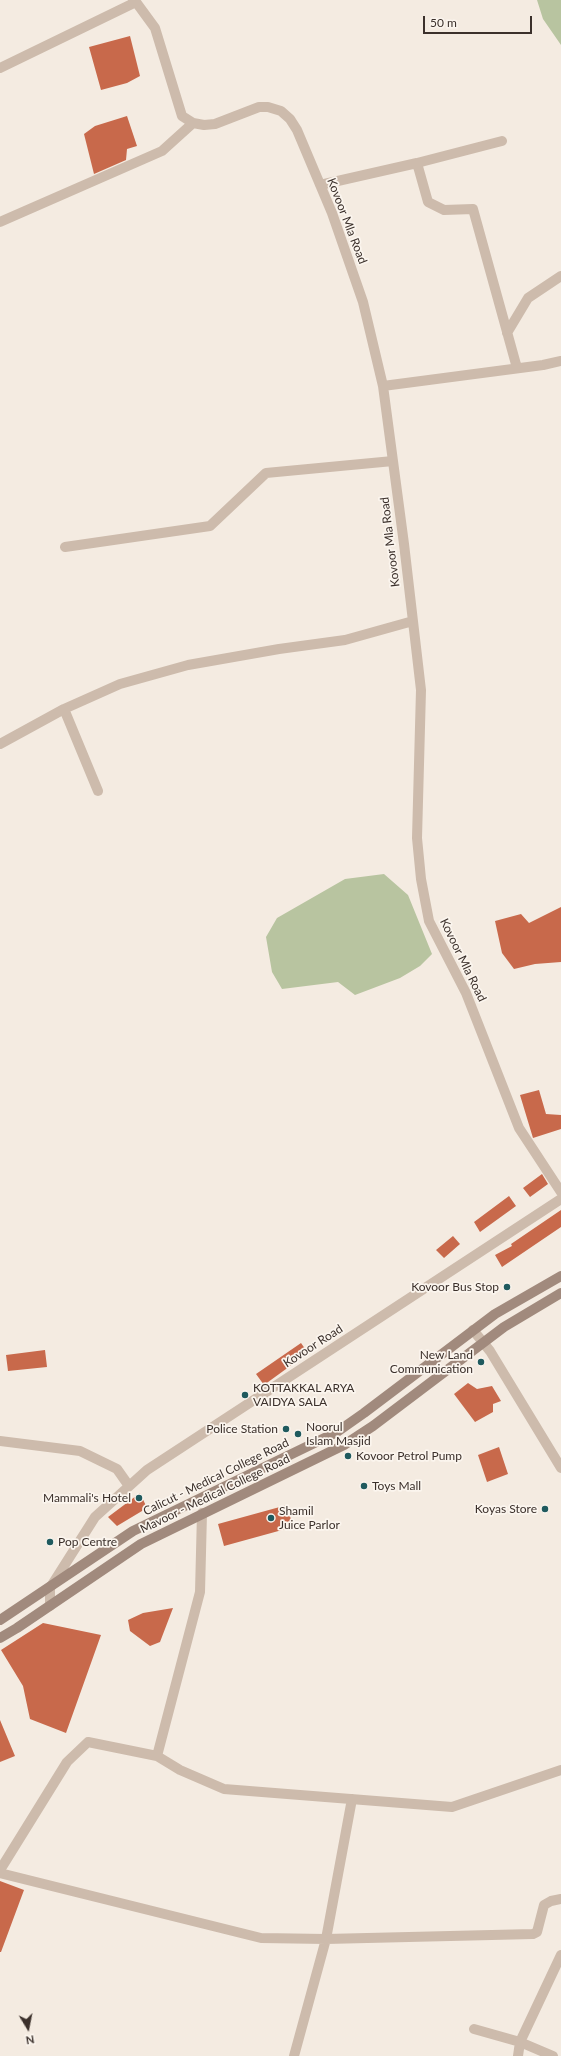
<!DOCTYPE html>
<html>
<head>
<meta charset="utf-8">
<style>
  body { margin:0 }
  #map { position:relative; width:561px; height:2056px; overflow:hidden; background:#f4ebe1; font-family:Lato,sans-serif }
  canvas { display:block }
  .north { position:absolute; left:8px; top:2008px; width:40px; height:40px; -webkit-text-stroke:3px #fbf5ee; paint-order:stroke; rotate:170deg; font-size:11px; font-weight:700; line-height:16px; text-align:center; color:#3b302b }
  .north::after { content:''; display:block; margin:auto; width:14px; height:18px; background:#3b302b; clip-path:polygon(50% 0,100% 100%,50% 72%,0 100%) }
  .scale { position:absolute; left:423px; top:16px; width:109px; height:18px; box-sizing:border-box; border:2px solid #3b302b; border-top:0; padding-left:5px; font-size:12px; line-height:14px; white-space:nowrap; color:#3b302b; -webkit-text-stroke:3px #fbf5ee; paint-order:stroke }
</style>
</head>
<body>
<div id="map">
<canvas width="561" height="2056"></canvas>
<div class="north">N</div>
<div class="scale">50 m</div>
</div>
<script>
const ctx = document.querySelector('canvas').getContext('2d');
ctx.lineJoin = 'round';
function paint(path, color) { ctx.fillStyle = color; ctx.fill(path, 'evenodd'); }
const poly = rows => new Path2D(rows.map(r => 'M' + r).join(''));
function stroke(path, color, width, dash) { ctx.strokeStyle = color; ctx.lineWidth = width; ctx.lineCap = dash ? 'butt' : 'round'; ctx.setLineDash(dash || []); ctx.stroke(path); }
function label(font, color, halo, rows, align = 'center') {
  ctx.font = font + ' Lato,sans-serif'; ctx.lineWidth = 3.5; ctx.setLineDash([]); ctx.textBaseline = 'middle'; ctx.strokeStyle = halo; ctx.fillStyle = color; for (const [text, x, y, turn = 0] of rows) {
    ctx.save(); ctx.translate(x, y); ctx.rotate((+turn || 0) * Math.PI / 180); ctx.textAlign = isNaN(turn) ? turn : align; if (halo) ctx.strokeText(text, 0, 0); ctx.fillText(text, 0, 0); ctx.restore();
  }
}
const green = poly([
  [537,0,561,0,561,45,543,19],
  [384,874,408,895,432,954,420,966,400,978,355,995,338,982,282,989,272,972,266,937,277,918,345,879]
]);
const building = poly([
  [130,36,140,76,127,83,101,90,89,47],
  [127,116,137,146,127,149,126,160,94,174,84,134,95,126],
  [561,907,561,962,535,964,514,969,502,953,495,921,521,914,529,923],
  [539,1090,546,1114,561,1115,561,1129,533,1138,520,1095],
  [542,1174,548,1184,530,1197,523,1188],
  [509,1196,516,1206,480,1232,474,1222],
  [561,1210,561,1227,502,1267,495,1255,512,1246,511,1244],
  [453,1236,460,1244,444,1258,436,1250],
  [301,1343,308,1353,264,1385,256,1374],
  [45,1350,47,1367,8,1371,6,1355],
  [468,1383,477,1389,492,1386,501,1401,493,1404,493,1412,475,1422,454,1394],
  [499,1447,508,1474,487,1482,478,1455],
  [140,1493,147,1508,117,1526,108,1517],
  [287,1505,293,1527,224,1546,218,1524],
  [173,1608,160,1642,150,1646,130,1631,128,1620,143,1613],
  [43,1623,101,1635,66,1733,30,1719,23,1686,1,1650],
  [0,1720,15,1756,0,1762],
  [0,1881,24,1890,1,1952,0,1952]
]);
const minor = poly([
  [133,0,136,2,155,28,182,116,193,123,204,125,215,124,259,107,268,107,281,111,290,119,297,130,332,213,363,302,383,386,404,544,421,690,417,838,421,879,429,921,466,993,519,1128,561,1192],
  [0,68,136,2],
  [417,163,428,202,444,210,473,209,517,368],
  [320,185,417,163,502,141],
  [0,222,162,151,193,123],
  [507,333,528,298,561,276],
  [383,386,543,365,561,361],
  [65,547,210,526,266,473,393,461],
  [64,709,98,791],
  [0,744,64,709,120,684,188,665,279,649,345,640,413,621],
  [0,1441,80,1451,117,1469,129,1486],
  [202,1513,200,1592,157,1756,180,1770,224,1789,452,1807,561,1770],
  [50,1606,50,1588,95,1517,147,1470,561,1199],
  [0,1870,67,1762,88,1742,157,1756],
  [0,1873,261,1938,326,1939,533,1934,537,1932,544,1905,551,1901,561,1899],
  [474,2029,520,2042,553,2056],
  [294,2056,326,1939,352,1799],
  [518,2056,520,2042,561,1955]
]);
const tertiary = poly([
  [473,1330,490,1351,561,1468]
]);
const secondary = poly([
  [0,1620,133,1531,337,1432,364,1413,495,1314,561,1276],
  [0,1638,17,1628,141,1544,344,1445,373,1426,504,1327,561,1293]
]);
const markers = [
  [507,1287,4,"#1f5a5e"],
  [481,1362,4,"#1f5a5e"],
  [245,1395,4,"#1f5a5e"],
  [286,1429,4,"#1f5a5e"],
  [298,1434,4,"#1f5a5e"],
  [348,1456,4,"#1f5a5e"],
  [364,1486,4,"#1f5a5e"],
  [139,1498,4,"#1f5a5e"],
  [545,1509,4,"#1f5a5e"],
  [271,1518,4,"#1f5a5e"],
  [50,1542,4,"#1f5a5e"]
];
const streetNames = [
  ["Kovoor Mla Road",347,221,69],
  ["Kovoor Mla Road",390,542,-97],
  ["Kovoor Mla Road",463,960,64],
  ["Kovoor Road",313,1346,-33],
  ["Calicut - Medical College Road",216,1477,-26],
  ["Mavoor - Medical College Road",215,1494,-26]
];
const poiNames = [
  ["Kovoor Bus Stop",499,1287,"right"],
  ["New Land",473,1355,"right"],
  ["Communication",473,1369,"right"],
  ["KOTTAKKAL ARYA",253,1388],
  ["VAIDYA SALA",253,1402],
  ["Noorul",306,1427],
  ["Islam Masjid",306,1441],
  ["Police Station",278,1429,"right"],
  ["Kovoor Petrol Pump",356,1456],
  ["Toys Mall",372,1486],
  ["Mammali's Hotel",131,1498,"right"],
  ["Koyas Store",537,1509,"right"],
  ["Shamil",279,1511],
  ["Juice Parlor",279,1525],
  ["Pop Centre",58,1542]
];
paint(green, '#b8c4a0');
paint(building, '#c8694b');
stroke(minor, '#cdbbac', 10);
stroke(tertiary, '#cdbbac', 10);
stroke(secondary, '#a18a7d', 10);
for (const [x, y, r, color] of markers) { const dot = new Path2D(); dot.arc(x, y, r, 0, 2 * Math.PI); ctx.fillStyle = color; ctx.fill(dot); stroke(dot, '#fbf5ee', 1.5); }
label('12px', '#3b302b', '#fbf5ee', streetNames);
label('12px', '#3b302b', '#fbf5ee', poiNames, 'left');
</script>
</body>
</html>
